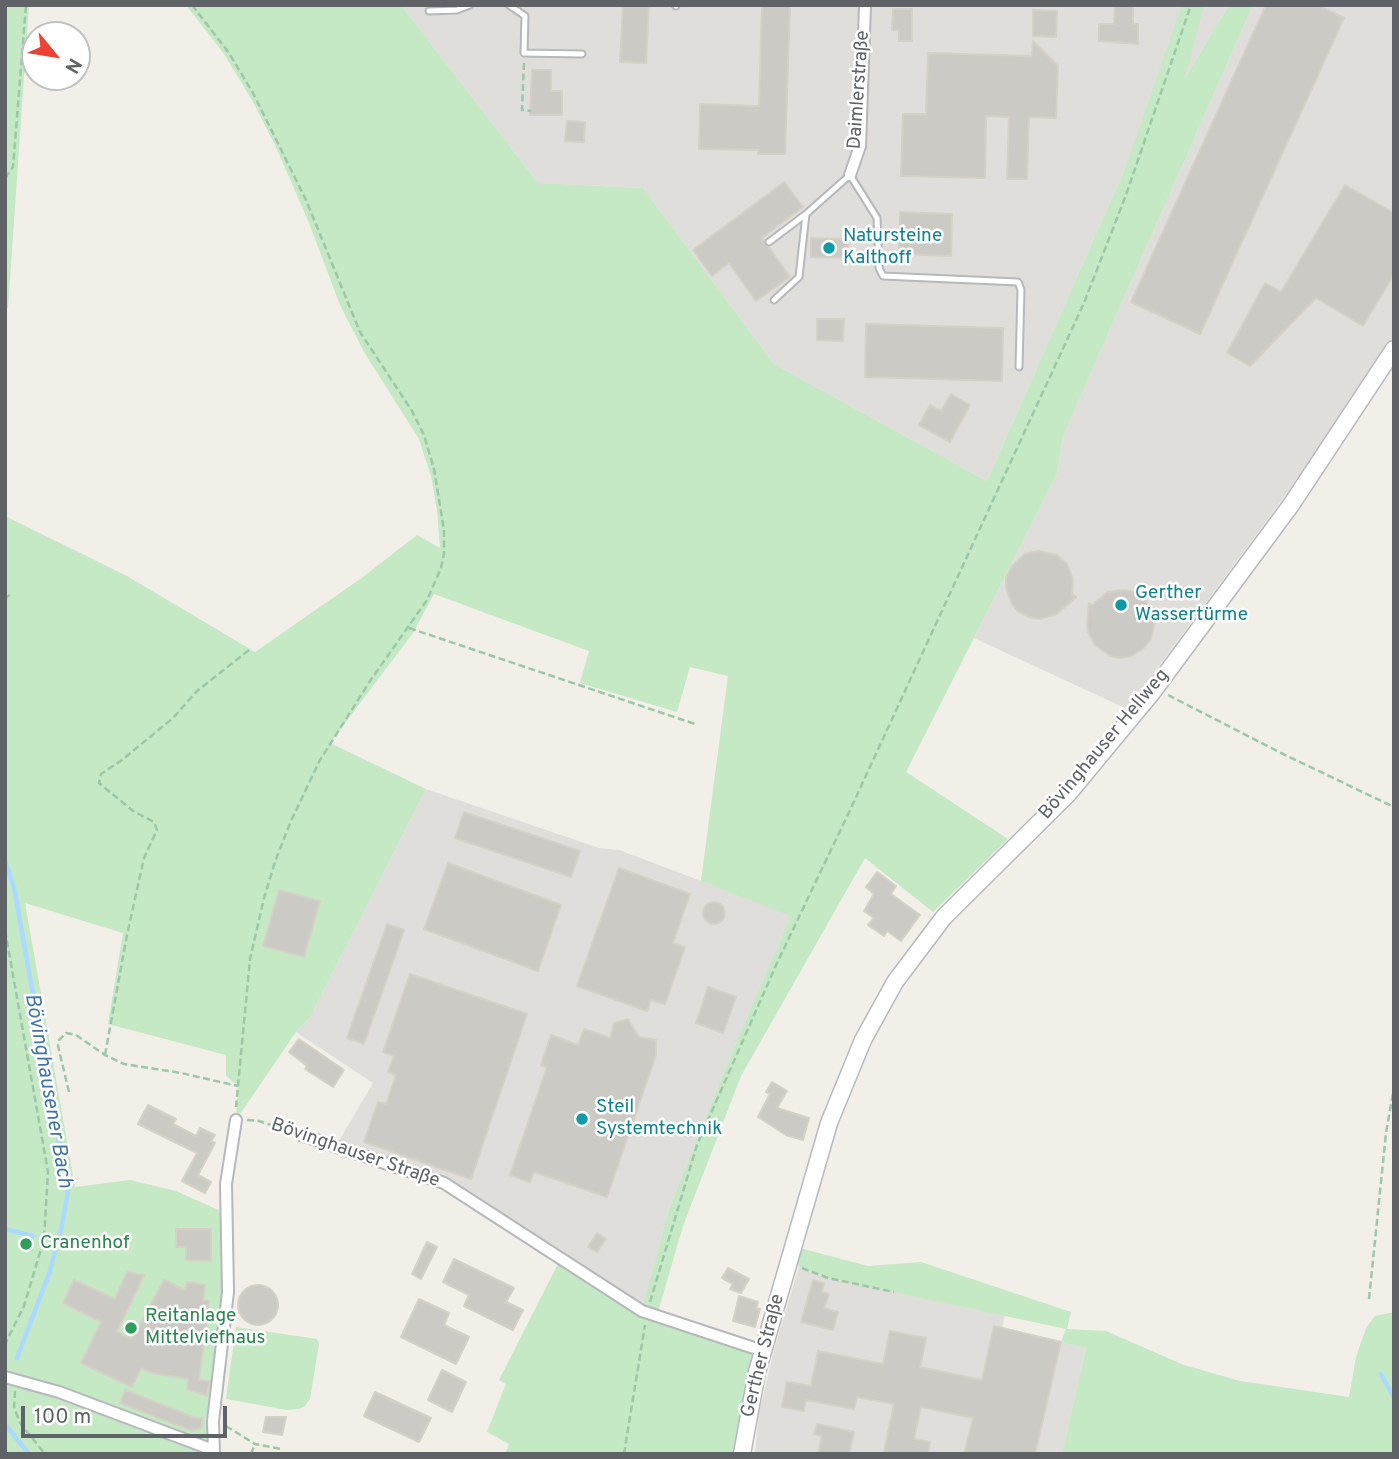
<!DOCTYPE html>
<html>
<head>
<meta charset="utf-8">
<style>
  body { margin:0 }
  #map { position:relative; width:1399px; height:1459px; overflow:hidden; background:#f1efe8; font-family:Overpass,sans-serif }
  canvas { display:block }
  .frame { position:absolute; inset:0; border:7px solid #5f6368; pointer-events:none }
  .north { position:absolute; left:21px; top:21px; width:70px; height:70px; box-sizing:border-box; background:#fff; border:2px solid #bfc1c3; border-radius:50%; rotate:120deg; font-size:19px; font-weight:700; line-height:28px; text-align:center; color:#5f6368 }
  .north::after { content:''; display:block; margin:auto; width:24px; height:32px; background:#ea4335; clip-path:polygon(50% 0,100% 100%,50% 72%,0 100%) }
  .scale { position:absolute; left:21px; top:1406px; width:206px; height:32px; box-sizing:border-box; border:4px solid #5f6368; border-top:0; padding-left:9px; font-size:21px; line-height:24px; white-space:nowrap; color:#5f6368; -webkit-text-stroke:5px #fff; paint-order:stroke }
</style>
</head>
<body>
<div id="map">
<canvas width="1399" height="1459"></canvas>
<div class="frame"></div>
<div class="north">N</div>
<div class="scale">100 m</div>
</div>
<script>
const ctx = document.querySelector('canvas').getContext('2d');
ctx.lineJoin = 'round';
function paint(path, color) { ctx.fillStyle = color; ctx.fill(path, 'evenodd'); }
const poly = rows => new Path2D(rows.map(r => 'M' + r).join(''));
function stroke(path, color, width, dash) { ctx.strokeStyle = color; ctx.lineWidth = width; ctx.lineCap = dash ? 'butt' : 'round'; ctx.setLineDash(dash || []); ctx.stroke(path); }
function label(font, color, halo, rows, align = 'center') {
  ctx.font = font + ' Overpass,sans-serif'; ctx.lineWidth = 5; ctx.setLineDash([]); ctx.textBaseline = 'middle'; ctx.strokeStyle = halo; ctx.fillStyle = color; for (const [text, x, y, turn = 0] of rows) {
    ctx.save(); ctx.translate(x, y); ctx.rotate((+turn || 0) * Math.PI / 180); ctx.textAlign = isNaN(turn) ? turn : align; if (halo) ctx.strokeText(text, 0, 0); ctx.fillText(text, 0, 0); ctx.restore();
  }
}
const industrial = poly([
  [401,5,1229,5,1183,81,1127,164,987,481,774,364,643,188,538,183],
  [1253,5,1394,5,1394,338,1290,489,1127,709,974,638,1057,474,1063,436],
  [426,789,599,848,619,850,792,915,732,1052,669,1209,642,1311,444,1183,336,1146,373,1083,296,1032,309,1019],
  [799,1267,828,1278,1005,1315,1002,1328,1086,1348,1062,1454,755,1454,759,1412,775,1347]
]);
const green = poly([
  [5,5,29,5,8,308,5,307],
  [186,5,401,5,538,183,643,188,774,364,987,481,1127,164,1182,5,1204,5,1185,78,1229,5,1253,5,1063,436,1057,474,906,772,1008,839,933,912,865,858,741,1076,683,1226,658,1312,762,1352,740,1454,505,1454,509,1444,487,1432,506,1384,499,1380,560,1260,642,1310,669,1209,732,1052,791,916,701,881,728,676,690,667,677,712,580,683,589,651,434,594,413,633,330,743,426,789,309,1019,296,1032,236,1120,238,1086,226,1076,226,1055,108,1024,123,933,25,903,75,1187,130,1180,176,1191,225,1213,227,1234,214,1454,5,1454,5,516,127,576,255,652,363,577,417,535,440,548,437,510,431,476,419,439,364,352,340,305,309,223,276,147,252,100,224,54],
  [800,1248,868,1266,921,1262,1071,1312,1067,1329,1106,1331,1184,1365,1240,1381,1349,1397,1356,1357,1366,1328,1375,1316,1394,1312,1394,1454,1062,1454,1086,1348,1061,1342,1066,1329,828,1278,799,1267,797,1260],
  [236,1327,317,1339,319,1344,310,1399,305,1406,299,1409,287,1410,226,1399]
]);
const stream = poly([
  [5,861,14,887,68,1192,61,1230,49,1274,17,1358],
  [5,1229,33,1236],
  [1381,1374,1394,1398],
  [5,1424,29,1454]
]);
const building = poly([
  [623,5,649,5,646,63,620,62,623,5],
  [762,5,790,5,785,154,758,154,758,150,699,149,700,104,759,106,762,5],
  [1115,5,1133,5,1133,24,1138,24,1138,44,1099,41,1099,24,1114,24,1115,5],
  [1266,5,1317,5,1344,18,1200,334,1131,302,1266,5],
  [893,9,912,9,912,41,899,41,899,30,892,30,893,9],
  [1033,10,1057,11,1056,37,1033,36,1033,10],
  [1033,41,1058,66,1056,118,1029,117,1027,179,1007,179,1009,117,986,116,985,178,901,176,903,114,926,114,928,53,1032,56,1033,41],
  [532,70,551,70,551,91,562,91,562,115,530,115,532,70],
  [567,121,585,122,584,142,565,141,567,121],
  [784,182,803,207,762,238,790,277,756,301,729,263,712,276,693,250,784,182],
  [1345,185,1394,213,1394,274,1363,326,1316,298,1250,366,1227,353,1265,283,1281,292,1345,185],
  [900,212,952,214,951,256,899,254,900,212],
  [811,238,848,239,847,258,811,257,811,238],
  [817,319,844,319,843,341,817,340,817,319],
  [866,324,1003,328,1002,381,865,377,866,324],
  [951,394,970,405,950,442,919,425,930,405,941,411,951,394],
  [1038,551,1057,555,1067,564,1073,579,1072,594,1076,597,1057,614,1040,619,1029,617,1018,611,1012,604,1006,588,1006,578,1012,566,1025,554,1038,551],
  [1123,590,1131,591,1145,600,1150,607,1155,622,1151,639,1144,648,1131,656,1121,658,1110,656,1095,645,1088,632,1087,624,1089,603,1092,605,1108,592,1123,590],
  [464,812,580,851,571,877,455,838,464,812],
  [448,863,561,905,538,971,424,929,448,863],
  [619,868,690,894,673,943,685,947,665,1004,651,1000,647,1011,577,986,619,868],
  [877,872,896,886,891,894,920,915,901,941,887,931,884,936,868,925,874,918,864,911,874,894,866,887,877,872],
  [279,890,320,901,304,957,263,946,279,890],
  '703 913a11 11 0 1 1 22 0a11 11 0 1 1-22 0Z',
  [387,924,404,930,364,1044,347,1038,387,924],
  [410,974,527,1014,471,1179,364,1142,378,1102,386,1104,396,1075,388,1072,394,1056,383,1052,410,974],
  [708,987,736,997,723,1033,696,1023,708,987],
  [628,1019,639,1037,656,1040,656,1055,607,1197,534,1172,530,1182,510,1175,547,1067,541,1065,551,1035,578,1045,584,1029,610,1038,614,1023,628,1019],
  [299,1039,344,1070,333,1087,305,1069,307,1066,289,1052,299,1039],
  [772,1082,787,1091,777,1108,809,1118,803,1140,786,1135,758,1117,770,1094,766,1092,772,1082],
  [148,1105,176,1119,173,1124,196,1136,200,1128,215,1135,211,1141,215,1143,198,1175,211,1182,205,1193,182,1181,197,1153,138,1124,148,1105],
  [176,1229,211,1229,211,1261,186,1260,186,1247,176,1247,176,1229],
  [597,1233,606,1239,597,1252,588,1247,597,1233],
  [427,1242,437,1247,421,1279,412,1274,427,1242],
  [454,1259,514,1288,506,1302,523,1310,513,1330,464,1306,469,1295,443,1282,454,1259],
  [728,1268,749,1279,741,1293,730,1289,733,1284,722,1278,728,1268],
  [127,1272,144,1275,117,1332,132,1339,164,1280,185,1290,187,1282,205,1285,203,1300,209,1301,199,1380,210,1381,207,1396,187,1389,188,1379,152,1373,141,1368,132,1387,81,1363,101,1322,63,1303,74,1280,115,1299,127,1272],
  [813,1280,824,1283,822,1292,829,1294,824,1308,838,1312,833,1330,801,1322,813,1280],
  '238 1305a20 20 0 1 1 40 0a20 20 0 1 1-40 0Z',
  [739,1296,758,1302,756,1308,760,1309,755,1327,733,1321,739,1296],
  [419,1299,449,1313,444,1325,469,1337,456,1364,401,1337,419,1299],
  [994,1326,1061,1342,1035,1454,964,1454,973,1418,921,1407,914,1439,930,1442,928,1454,893,1454,884,1452,894,1404,857,1397,854,1409,806,1400,804,1411,782,1407,787,1382,811,1386,818,1351,883,1364,890,1331,926,1338,920,1367,982,1380,994,1326],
  [442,1370,466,1382,452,1412,428,1400,442,1370],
  [125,1390,196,1418,203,1418,201,1428,192,1431,120,1403,125,1390],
  [375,1392,431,1418,419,1442,364,1416,375,1392],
  [266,1417,286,1417,282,1435,263,1432,266,1417],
  [817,1424,854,1432,849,1454,818,1454,822,1436,814,1434,817,1424]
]);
const path = poly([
  [192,5,229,53,253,93,306,200,360,332,412,411,424,435,434,469,444,530,444,553,441,568,427,600,370,681,320,760,291,821,276,859,264,898,250,959,236,1107],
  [524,63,522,110,531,111],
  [5,178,13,167,26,5],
  [5,598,10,595],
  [409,628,695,724],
  [1168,695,1281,753,1394,807],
  [5,930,48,1172,44,1239,24,1306,5,1344],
  [105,1055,127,935,144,858,157,830,154,822,133,811,99,783,101,774,122,760,173,718,197,691,249,650],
  [69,1092,58,1046,59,1040,66,1033,76,1035,105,1055,124,1064,181,1073,238,1086],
  [247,1120,259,1121,292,1132],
  [802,1268,828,1278,894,1292],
  [1369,1299,1386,1133,1394,1087],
  [650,1302,697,1145,777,963,851,808,1084,303,1126,195,1191,5],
  [15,1391,14,1407,20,1423,45,1454],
  [226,1426,255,1444,281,1449],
  [251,1454,255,1444],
  [624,1454,645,1325]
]);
const lane = poly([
  [509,5,525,16,524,53,582,54],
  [675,5,676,6],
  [429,11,457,10,470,5],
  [769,242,806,214],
  [774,300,799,277,806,214,850,175,877,218,879,268,883,276,1018,282,1021,290,1019,367]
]);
const street = poly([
  [850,175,860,146,865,5],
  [301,1135,444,1183,642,1311,763,1351],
  [5,1377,59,1392,213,1450],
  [214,1454,213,1421,228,1292,226,1184,236,1120]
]);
const secondary = poly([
  [742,1454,757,1372,829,1123,863,1040,895,982,944,917,1069,793,1151,694,1291,505,1394,349]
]);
const markers = [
  [829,248,7,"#0f9aa8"],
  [1121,605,7,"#0f9aa8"],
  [582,1119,7,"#0f9aa8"],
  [26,1244,7,"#2e9e5b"],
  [131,1328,7,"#2e9e5b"]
];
const streetNames = [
  ["Daimlerstraße",860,90,-86],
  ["Bövinghauser Hellweg",1105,745,-50],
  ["Bövinghauser Straße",355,1154,19],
  ["Gerther Straße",764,1356,-76]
];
const cultureNames = [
  ["Natursteine",843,237],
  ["Kalthoff",843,259],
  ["Gerther",1135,594],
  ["Wassertürme",1135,616],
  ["Steil",596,1108],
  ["Systemtechnik",596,1130]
];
const leisureNames = [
  ["Cranenhof",40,1244],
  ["Reitanlage",145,1317],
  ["Mittelviefhaus",145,1339]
];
const waterNames = [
  ["Bövinghausener Bach",47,1091,80]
];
paint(industrial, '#e0deda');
paint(green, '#c5e8c5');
stroke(stream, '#aadaff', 4.5);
paint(building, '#cccac5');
stroke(building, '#d6d1c6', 2);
stroke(lane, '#b5b8bc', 9);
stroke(street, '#b5b8bc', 14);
stroke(secondary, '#b6babf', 19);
stroke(path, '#9cc7a9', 2.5, [7, 3.5]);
stroke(lane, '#fff', 5);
stroke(street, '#fff', 10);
stroke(secondary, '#fff', 16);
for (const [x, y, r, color] of markers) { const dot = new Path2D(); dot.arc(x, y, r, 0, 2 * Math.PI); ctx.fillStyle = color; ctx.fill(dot); stroke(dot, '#fff', 2.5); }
label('19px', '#5f6368', '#fff', streetNames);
label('19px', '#0d838f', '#fff', cultureNames, 'left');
label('19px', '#27864d', '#fff', leisureNames, 'left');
label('italic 21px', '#4174aa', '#fff', waterNames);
</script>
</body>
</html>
